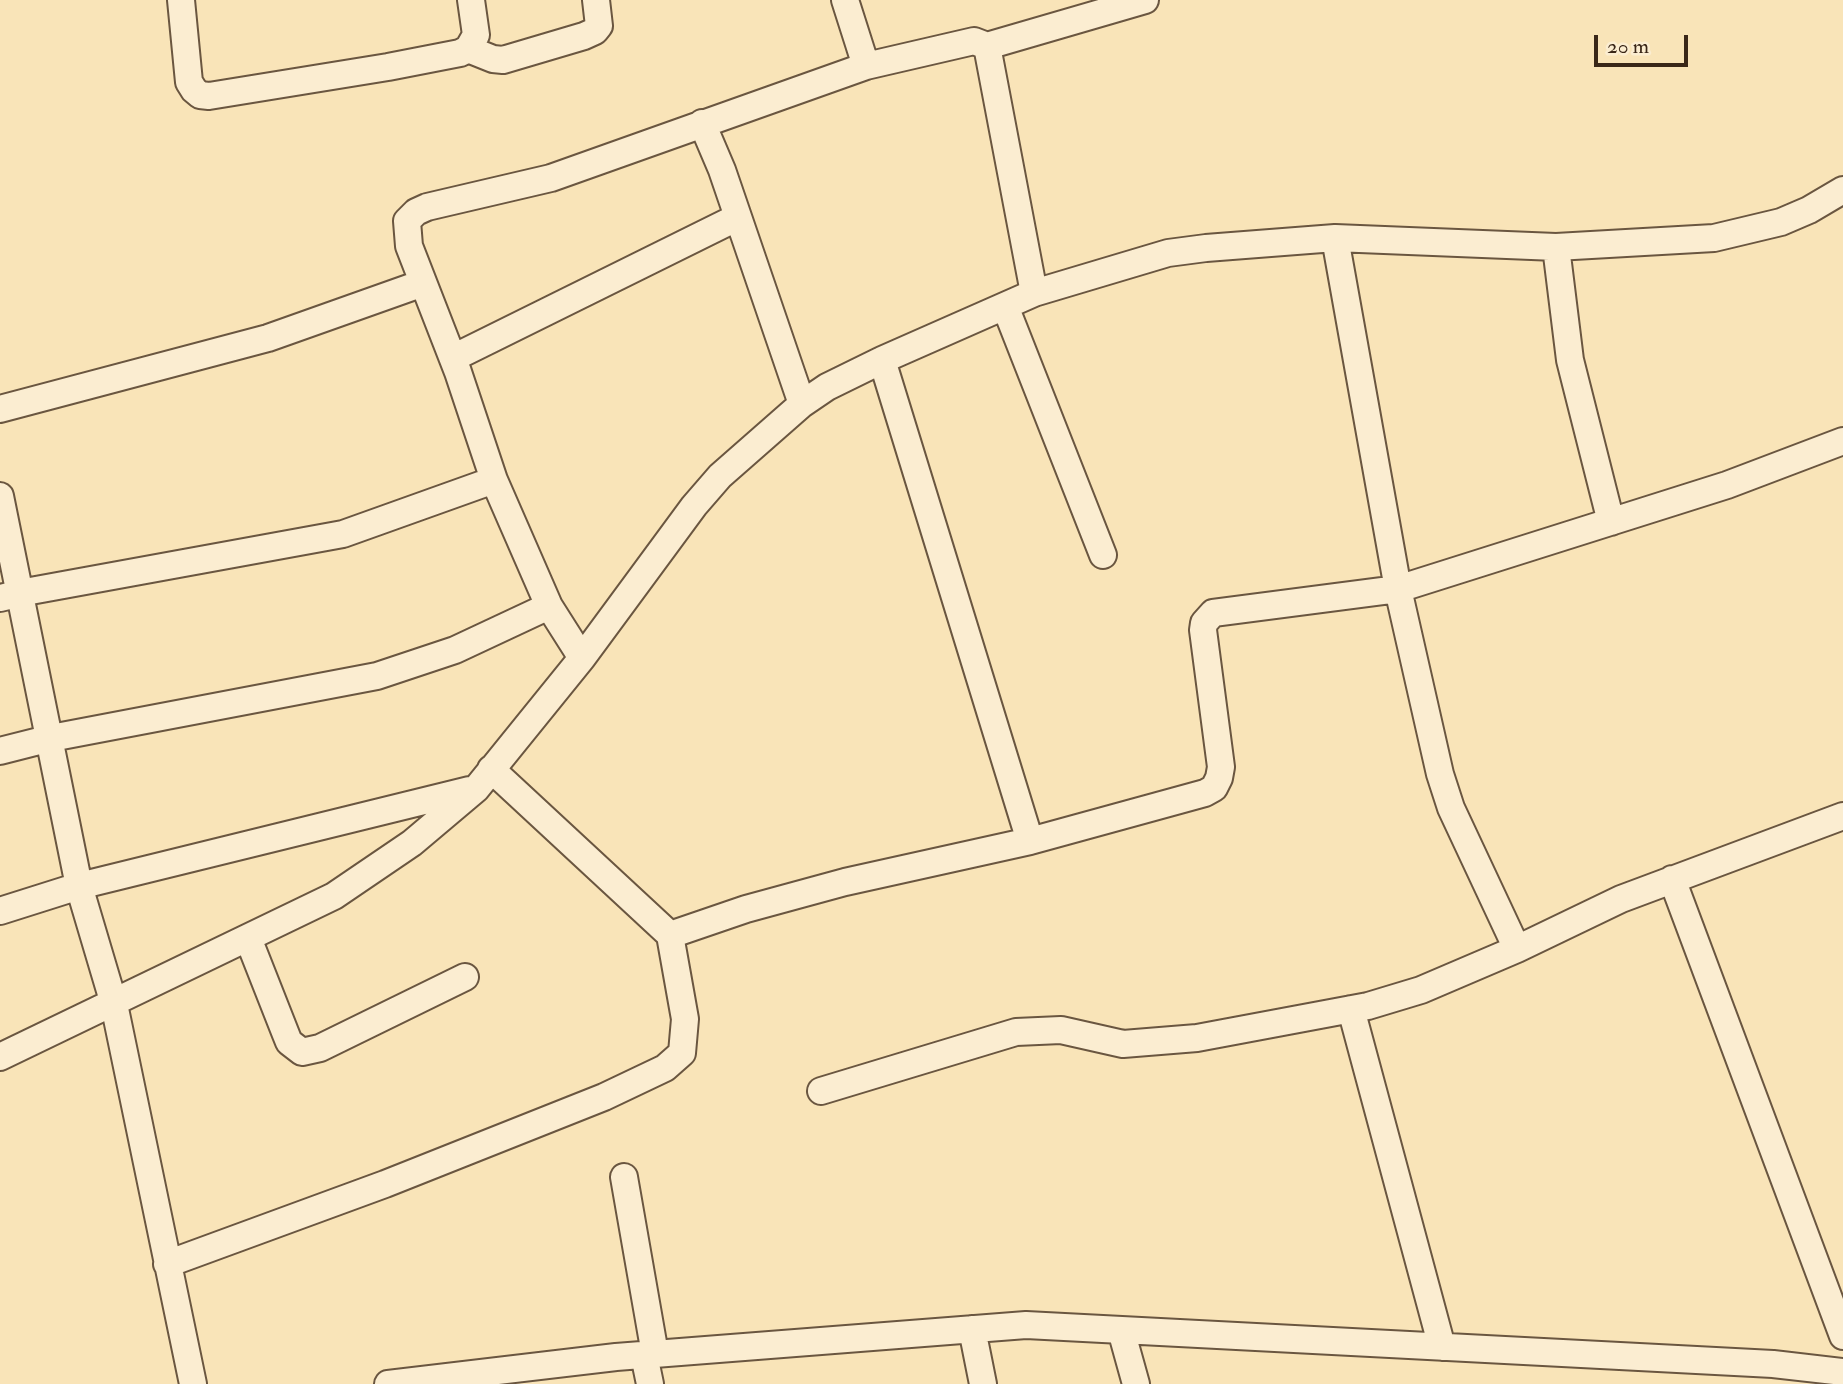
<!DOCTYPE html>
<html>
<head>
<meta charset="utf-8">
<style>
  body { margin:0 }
  #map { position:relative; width:1843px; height:1384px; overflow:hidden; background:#f9e4b8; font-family:"IM FELL Double Pica",serif }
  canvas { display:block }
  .scale { position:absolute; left:1594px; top:35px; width:94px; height:32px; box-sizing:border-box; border:4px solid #3a2718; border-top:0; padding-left:9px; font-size:21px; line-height:24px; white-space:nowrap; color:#3a2718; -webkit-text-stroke:5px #fbedd1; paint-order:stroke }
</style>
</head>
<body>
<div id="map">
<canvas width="1843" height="1384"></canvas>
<div class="scale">20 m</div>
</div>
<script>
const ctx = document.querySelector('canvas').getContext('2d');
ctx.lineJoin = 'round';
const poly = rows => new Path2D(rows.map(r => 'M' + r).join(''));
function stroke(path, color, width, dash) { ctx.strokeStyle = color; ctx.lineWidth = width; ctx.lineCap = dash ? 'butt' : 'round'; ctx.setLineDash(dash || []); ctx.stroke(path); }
const minor = poly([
  [181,0,189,82,194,90,200,95,209,96,388,67,460,53,468,49,476,35,471,0],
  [845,0,866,66],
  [987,46,1034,293],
  [468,49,493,59,503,60,584,36,595,31,599,26,596,0],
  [702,123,722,170,802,404],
  [1335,238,1398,589,1440,774,1451,808,1517,949],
  [1556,247,1570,360,1611,522],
  [1005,306,1103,555],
  [453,358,738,217],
  [882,360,1030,841],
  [0,409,268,338,423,283],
  [0,496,79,886,114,1004,193,1384],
  [0,598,25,592,343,534,494,480],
  [582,658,549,606,494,480,458,372,409,246,407,221,416,212,427,207,551,178,866,66,974,41,987,46,1145,0],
  [0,751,51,738,377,676,455,650,549,606],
  [1672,879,1843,1336],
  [0,911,79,886,469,790],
  [670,935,746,909,845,882,1030,841,1205,793,1214,788,1219,778,1221,767,1203,630,1204,623,1213,613,1398,589,1727,485,1843,441],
  [248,938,285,1032,289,1042,302,1052,320,1048,465,977],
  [1351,1009,1442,1347],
  [0,1057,334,896,412,843,476,789,582,658,694,506,720,476,802,404,827,387,882,360,1034,293,1168,253,1206,248,1335,238,1556,247,1714,238,1781,222,1809,210,1843,190],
  [821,1091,1016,1032,1061,1030,1123,1044,1197,1038,1368,1006,1421,990,1517,949,1621,899,1843,816],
  [624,1177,655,1354],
  [167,1264,385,1184,604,1097,665,1068,682,1053,685,1019,670,935,491,769],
  [972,1329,983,1384],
  [1121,1330,1136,1384],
  [644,1355,650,1384],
  [388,1384,616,1357,1026,1325,1773,1364,1843,1372]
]);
stroke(minor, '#6a5640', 30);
stroke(minor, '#fbedd1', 26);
</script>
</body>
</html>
